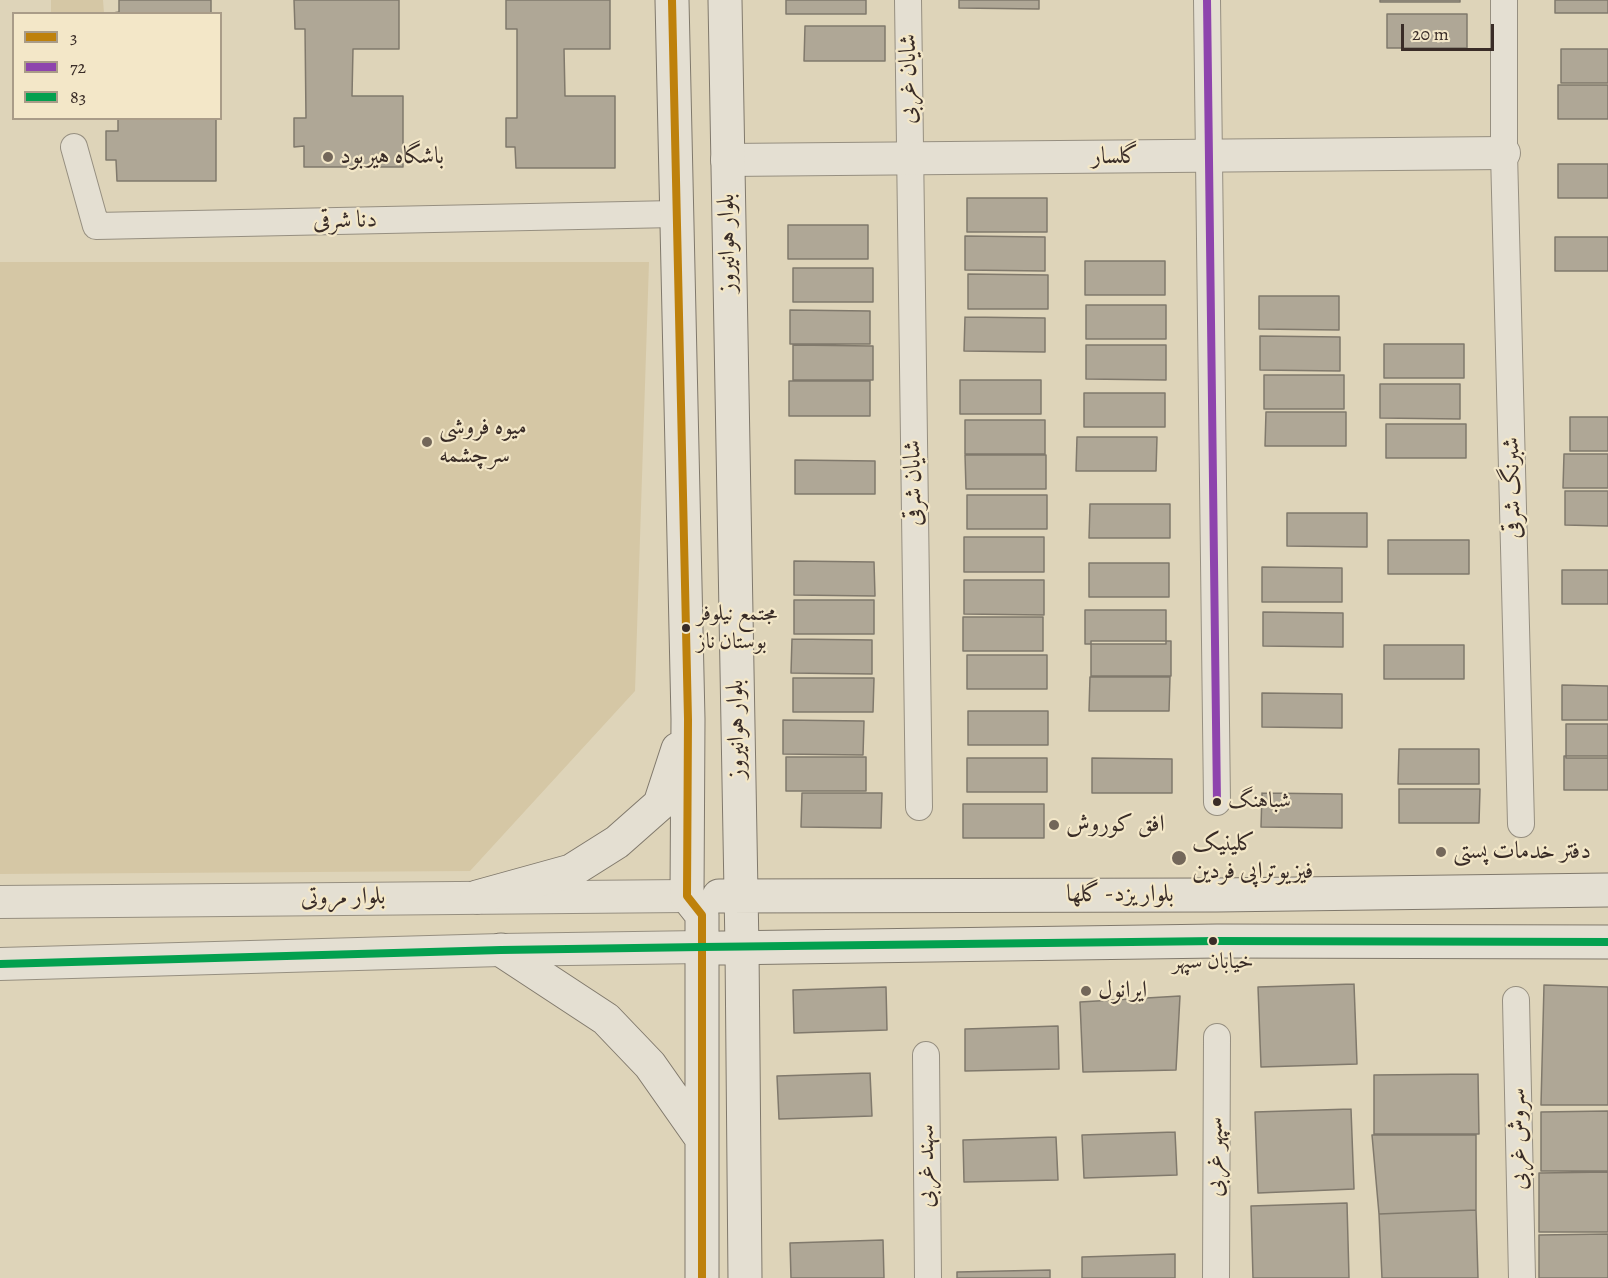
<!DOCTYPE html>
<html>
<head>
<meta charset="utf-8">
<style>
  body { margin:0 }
  #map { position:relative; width:1608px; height:1278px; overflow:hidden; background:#ded4b9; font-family:Alegreya,serif }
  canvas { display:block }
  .legend { position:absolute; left:12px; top:12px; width:210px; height:108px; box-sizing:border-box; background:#f3e7c8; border:2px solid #a99c88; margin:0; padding:8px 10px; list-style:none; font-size:18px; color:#392c27 }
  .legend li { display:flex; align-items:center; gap:12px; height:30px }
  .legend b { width:30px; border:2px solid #a99c88 }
  .scale { position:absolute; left:1401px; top:24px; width:93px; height:27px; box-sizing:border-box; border:3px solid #392c27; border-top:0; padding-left:8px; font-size:18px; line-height:21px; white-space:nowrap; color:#392c27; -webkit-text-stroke:4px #f3e7c8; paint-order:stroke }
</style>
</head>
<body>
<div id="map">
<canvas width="1608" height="1278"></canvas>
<ul class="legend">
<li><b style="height:8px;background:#be810c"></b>3</li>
<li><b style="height:8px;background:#8e44ad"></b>72</li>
<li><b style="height:8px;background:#03a04f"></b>83</li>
</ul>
<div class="scale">20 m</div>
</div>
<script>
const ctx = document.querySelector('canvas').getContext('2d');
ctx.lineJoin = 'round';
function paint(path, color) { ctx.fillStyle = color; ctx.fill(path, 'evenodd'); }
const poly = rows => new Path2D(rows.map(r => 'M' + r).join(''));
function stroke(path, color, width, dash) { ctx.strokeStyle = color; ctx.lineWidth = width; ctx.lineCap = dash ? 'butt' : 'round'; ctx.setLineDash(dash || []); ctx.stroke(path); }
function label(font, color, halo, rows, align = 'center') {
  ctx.font = font + ' Alegreya,Amiri,serif'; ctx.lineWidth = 4.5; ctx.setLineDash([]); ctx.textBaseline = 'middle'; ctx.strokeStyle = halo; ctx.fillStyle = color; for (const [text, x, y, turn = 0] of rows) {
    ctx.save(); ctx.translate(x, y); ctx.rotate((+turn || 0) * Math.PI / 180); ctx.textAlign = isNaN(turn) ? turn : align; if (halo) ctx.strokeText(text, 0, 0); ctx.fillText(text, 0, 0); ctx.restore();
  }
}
const green = poly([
  [51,0,103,0,104,13,51,13],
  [0,262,649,262,635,691,470,871,0,874]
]);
const building = poly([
  [119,0,211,0,211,14,107,14,119,12,119,0],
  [294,0,399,0,399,49,353,49,352,96,403,96,403,167,304,167,304,146,294,147,294,118,306,118,305,29,295,29,294,0],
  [506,0,610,0,610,49,564,49,565,96,615,96,615,168,516,168,515,147,506,147,506,118,517,118,517,29,506,29,506,0],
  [786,0,866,0,866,14,786,14,786,0],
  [959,0,1039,0,1039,9,959,8,959,0],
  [1380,0,1460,0,1460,2,1380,2,1380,0],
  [1555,0,1608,0,1608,13,1555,13,1555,0],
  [1387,14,1467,14,1467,48,1387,48,1387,14],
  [805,26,885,26,885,61,804,61,805,26],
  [1561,49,1608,49,1608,83,1561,83,1561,49],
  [1558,85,1608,85,1608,119,1558,119,1558,85],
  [118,118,216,118,216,181,117,181,116,160,106,160,106,131,118,131,118,118],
  [1558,164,1608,164,1608,198,1558,198,1558,164],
  [967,198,1047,198,1047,232,967,232,967,198],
  [788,225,868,225,868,259,788,259,788,225],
  [965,236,1045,237,1045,271,965,270,965,236],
  [1555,237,1608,237,1608,271,1555,271,1555,237],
  [1085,261,1165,261,1165,295,1085,295,1085,261],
  [793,268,873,268,873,302,793,302,793,268],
  [968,274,1048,275,1048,309,968,309,968,274],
  [1259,296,1339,296,1339,330,1259,329,1259,296],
  [1086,305,1166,305,1166,339,1086,339,1086,305],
  [790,310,870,311,870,344,790,344,790,310],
  [965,317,1045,318,1045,352,964,351,965,317],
  [1260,336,1340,337,1340,371,1260,370,1260,336],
  [1384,344,1464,344,1464,378,1384,378,1384,344],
  [793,345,873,346,873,380,793,380,793,345],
  [1086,345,1166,345,1166,380,1086,379,1086,345],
  [1264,375,1344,375,1344,409,1264,409,1264,375],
  [960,380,1041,380,1041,414,960,414,960,380],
  [789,381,870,381,870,416,789,416,789,381],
  [1380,384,1460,384,1460,419,1380,418,1380,384],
  [1084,393,1165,393,1165,427,1084,427,1084,393],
  [1266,412,1346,412,1346,446,1265,446,1266,412],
  [1570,417,1608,417,1608,451,1570,451,1570,417],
  [965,420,1045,420,1045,454,965,454,965,420],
  [1386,424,1466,424,1466,458,1386,458,1386,424],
  [1077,437,1157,437,1156,471,1076,471,1077,437],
  [1564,454,1608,454,1608,488,1563,488,1564,454],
  [965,455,1046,455,1046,489,966,489,965,455],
  [795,460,875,461,875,494,795,494,795,460],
  [1565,491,1608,491,1608,526,1565,525,1565,491],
  [967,495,1047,495,1047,529,967,529,967,495],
  [1090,504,1170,504,1170,538,1089,538,1090,504],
  [1287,513,1367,513,1367,547,1287,546,1287,513],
  [964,537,1044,537,1044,572,964,572,964,537],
  [1388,540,1469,540,1469,574,1388,574,1388,540],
  [794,561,874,562,875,596,794,595,794,561],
  [1089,563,1169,563,1169,597,1089,597,1089,563],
  [1262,567,1342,568,1342,602,1262,602,1262,567],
  [1562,570,1608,570,1608,604,1562,604,1562,570],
  [964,580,1044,580,1044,615,964,614,964,580],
  [794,600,874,600,874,634,794,634,794,600],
  [1085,610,1166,610,1166,644,1085,644,1085,610],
  [1263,612,1343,613,1343,647,1263,646,1263,612],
  [963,617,1043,617,1043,651,963,651,963,617],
  [792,639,872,640,872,674,791,673,792,639],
  [1091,641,1171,641,1171,676,1091,676,1091,641],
  [1384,645,1464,645,1464,679,1384,679,1384,645],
  [967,655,1047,655,1047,689,967,689,967,655],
  [1090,677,1170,677,1169,711,1089,711,1090,677],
  [793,678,874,678,873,712,793,712,793,678],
  [1562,685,1608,686,1608,720,1562,720,1562,685],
  [1262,693,1342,694,1342,728,1262,727,1262,693],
  [968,711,1048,711,1048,745,968,745,968,711],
  [783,720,864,721,863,755,783,754,783,720],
  [1566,724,1608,724,1608,758,1566,758,1566,724],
  [1399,749,1479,749,1479,784,1398,784,1399,749],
  [1564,756,1608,756,1608,790,1564,790,1564,756],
  [786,757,866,757,866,791,786,791,786,757],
  [967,758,1047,758,1047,792,967,792,967,758],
  [1092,758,1172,759,1172,793,1092,793,1092,758],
  [1399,789,1480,789,1479,823,1399,823,1399,789],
  [802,793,882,793,881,828,801,827,802,793],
  [1262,793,1342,794,1342,828,1261,827,1262,793],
  [963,804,1044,804,1044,838,963,838,963,804],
  [1354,984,1357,1064,1261,1067,1258,987,1354,984],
  [1544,985,1608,987,1608,1105,1541,1105,1544,985],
  [886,987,887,1030,794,1033,793,990,886,987],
  [1180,996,1176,1070,1083,1072,1080,1002,1180,996],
  [1058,1026,1059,1069,965,1071,965,1029,1058,1026],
  [870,1073,872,1116,779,1119,777,1076,870,1073],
  [1478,1074,1479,1134,1374,1134,1374,1075,1478,1074],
  [1351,1109,1354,1189,1258,1193,1255,1112,1351,1109],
  [1608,1111,1608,1171,1541,1171,1541,1112,1608,1111],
  [1175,1132,1177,1175,1084,1178,1082,1135,1175,1132],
  [1372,1135,1476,1135,1476,1210,1379,1214,1372,1135],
  [1056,1137,1058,1180,964,1182,963,1140,1056,1137],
  [1608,1172,1608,1232,1539,1232,1539,1173,1608,1172],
  [1347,1203,1349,1278,1253,1278,1251,1206,1347,1203],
  [1476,1210,1478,1278,1382,1278,1379,1214,1476,1210],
  [1608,1234,1608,1278,1539,1278,1539,1235,1608,1234],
  [883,1240,884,1278,791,1278,790,1243,883,1240],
  [1175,1254,1175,1278,1082,1278,1082,1257,1175,1254],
  [1050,1270,1050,1278,957,1278,957,1272,1050,1270]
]);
const minor = poly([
  [908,0,919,807],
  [1207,0,1217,802],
  [1504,0,1504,153,1521,824],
  [74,147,96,226,675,214],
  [1516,1000,1522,1278],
  [926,1055,928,1278],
  [1216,1278,1217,1037]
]);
const tertiary = poly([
  [727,160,1504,153],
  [0,902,687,896],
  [0,964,501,950,701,947]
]);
const secondary = poly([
  [672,0,688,719,687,896,702,915,702,1278],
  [725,0,742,948,745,1278],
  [719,896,1217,895,1608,890],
  [477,897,571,871,617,842,660,804,678,749],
  [721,948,1217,941,1608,942],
  [501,950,606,1019,650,1065,702,1139]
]);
const bus1 = poly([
  [672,0,688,719,687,896,702,915,702,1278]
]);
const bus2 = poly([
  [1207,0,1217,802]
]);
const bus3 = poly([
  [0,964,501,950,701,947,1217,941,1608,942]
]);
const markers = [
  [328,157,6,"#73675a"],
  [427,442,6,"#73675a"],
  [686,628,5,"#392c27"],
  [1217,802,5,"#392c27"],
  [1054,825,6,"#73675a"],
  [1441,852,6,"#73675a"],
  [1179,858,8,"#73675a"],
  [1213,941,5,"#392c27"],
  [1086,991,6,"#73675a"]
];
const busNames = [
  ["مجتمع نیلوفر",697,615],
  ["بوستان ناز",697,643],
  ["شباهنگ",1228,802],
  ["خیابان سپهر",1213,963,"center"]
];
const streetNames = [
  ["شایان غربی",909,79,-90],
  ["گلسار",1115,157,-1],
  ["دنا شرقی",345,221,-1],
  ["بلوار هوانیروز",728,243,-91],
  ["شایان شرقی",914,483,-91],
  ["شبرنگ شرقی",1513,488,-91],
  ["بلوار هوانیروز",737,729,-91],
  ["بلوار یزد- گلها",1120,895],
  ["بلوار مروتی",343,898,-1],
  ["سروش غربی",1519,1139,-91],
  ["سپهر غربی",1216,1157,-90],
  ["سهند غربی",927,1166,-90]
];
const poiNames = [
  ["باشگاه هیربود",340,157],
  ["میوه فروشی",439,428],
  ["سرچشمه",439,456],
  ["افق کوروش",1066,825],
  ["کلینیک",1192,844],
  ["فیزیوتراپی فردین",1192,872],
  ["دفتر خدمات پستی",1453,852],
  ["ایرانول",1098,991]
];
paint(green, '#d5c7a5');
paint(building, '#afa796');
stroke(building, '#80796c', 1.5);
stroke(minor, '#968f80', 28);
stroke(tertiary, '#968f80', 34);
stroke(secondary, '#80796c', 35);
stroke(minor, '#e4dfd2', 26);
stroke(tertiary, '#e4dfd2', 32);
stroke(secondary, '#e4dfd2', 33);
stroke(bus1, '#be810c', 8);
stroke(bus2, '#8e44ad', 8);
stroke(bus3, '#03a04f', 8);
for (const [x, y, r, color] of markers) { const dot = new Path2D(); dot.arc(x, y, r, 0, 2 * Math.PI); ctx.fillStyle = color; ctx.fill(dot); stroke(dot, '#f3e7c8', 2); }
label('22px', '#392c27', '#f3e7c8', busNames, 'left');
label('24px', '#392c27', '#f3e7c8', streetNames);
label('24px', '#392c27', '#f3e7c8', poiNames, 'left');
</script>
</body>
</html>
